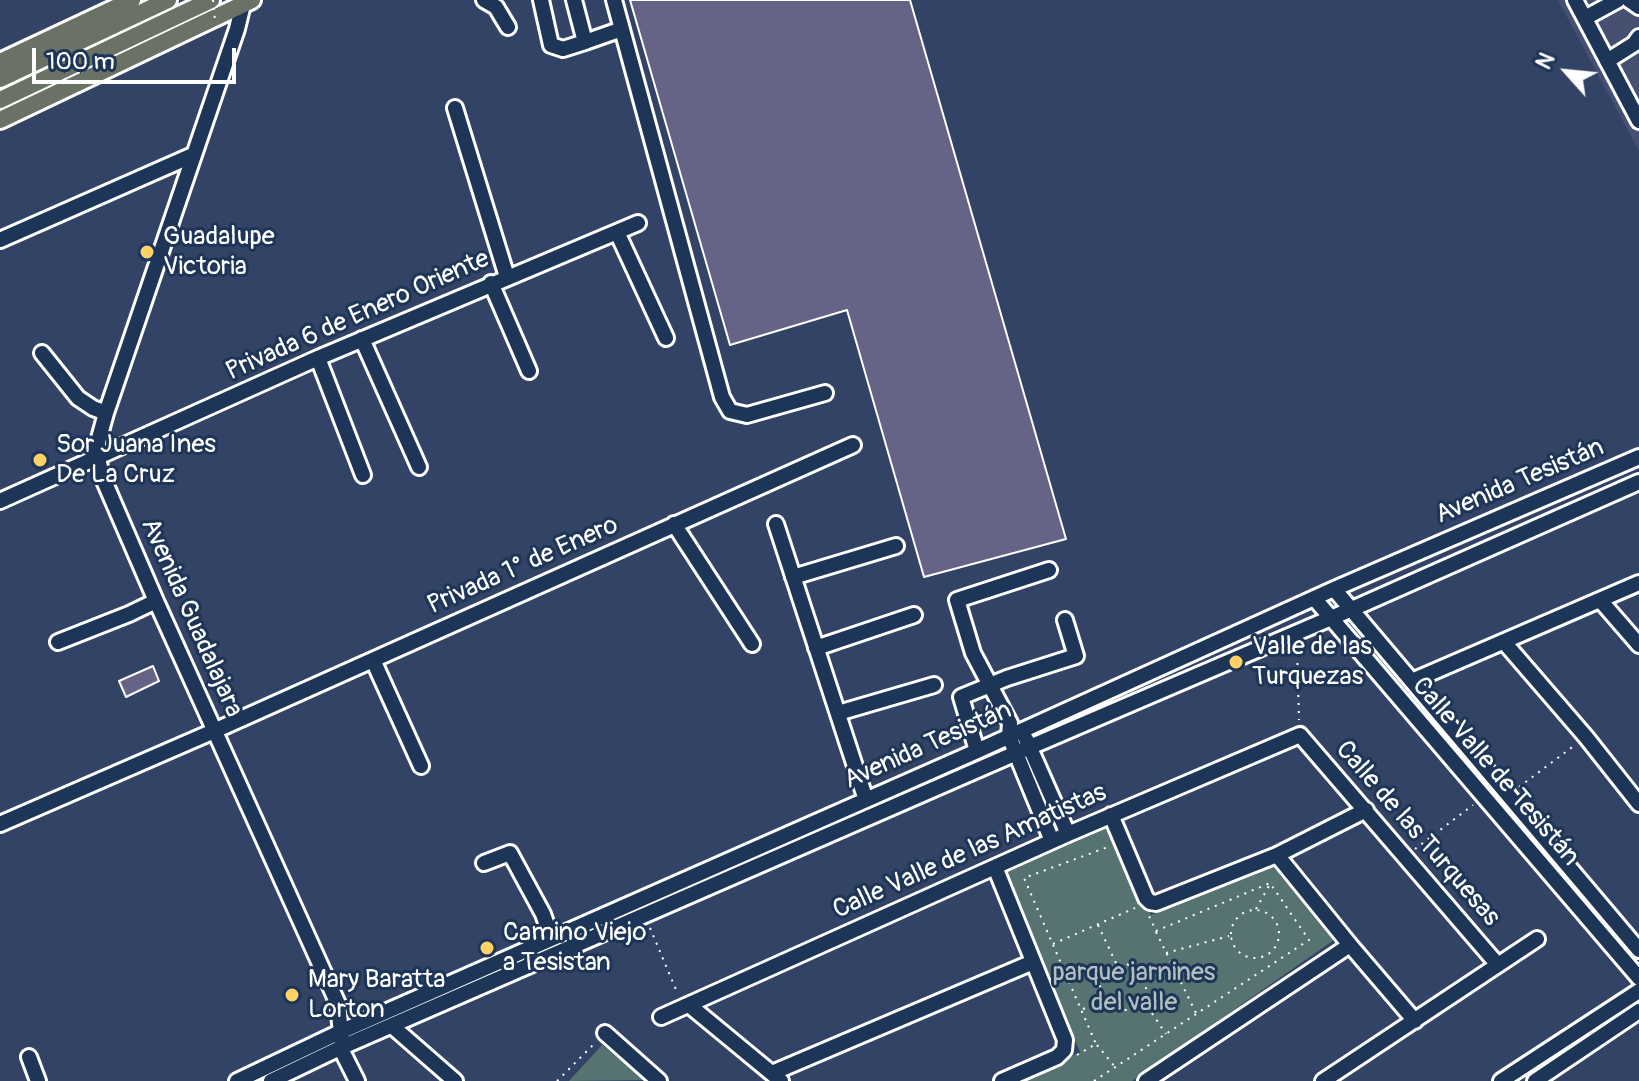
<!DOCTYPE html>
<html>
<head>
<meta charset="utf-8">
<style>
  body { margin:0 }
  #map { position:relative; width:1639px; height:1081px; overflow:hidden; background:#334365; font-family:Pangolin,sans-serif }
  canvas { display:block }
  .north { position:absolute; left:1527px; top:32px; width:80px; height:80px; -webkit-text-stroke:6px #1d3557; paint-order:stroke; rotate:297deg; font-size:22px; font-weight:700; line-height:32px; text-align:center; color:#fff }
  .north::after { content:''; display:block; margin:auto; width:28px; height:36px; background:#fff; clip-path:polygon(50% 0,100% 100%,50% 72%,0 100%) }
  .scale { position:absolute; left:32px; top:48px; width:204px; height:36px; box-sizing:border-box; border:4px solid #fff; border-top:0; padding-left:10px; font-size:24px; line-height:28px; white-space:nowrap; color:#fff; -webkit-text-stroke:6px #1d3557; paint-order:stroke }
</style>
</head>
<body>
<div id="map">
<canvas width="1639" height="1081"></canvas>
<div class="north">N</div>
<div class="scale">100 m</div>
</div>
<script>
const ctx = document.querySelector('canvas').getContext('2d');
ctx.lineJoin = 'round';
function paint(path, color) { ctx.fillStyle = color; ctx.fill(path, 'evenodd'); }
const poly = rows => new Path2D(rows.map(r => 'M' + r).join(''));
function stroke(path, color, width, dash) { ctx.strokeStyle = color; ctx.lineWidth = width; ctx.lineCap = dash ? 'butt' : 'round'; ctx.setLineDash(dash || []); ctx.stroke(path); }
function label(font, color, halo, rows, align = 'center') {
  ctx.font = font + ' Pangolin,sans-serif'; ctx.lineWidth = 6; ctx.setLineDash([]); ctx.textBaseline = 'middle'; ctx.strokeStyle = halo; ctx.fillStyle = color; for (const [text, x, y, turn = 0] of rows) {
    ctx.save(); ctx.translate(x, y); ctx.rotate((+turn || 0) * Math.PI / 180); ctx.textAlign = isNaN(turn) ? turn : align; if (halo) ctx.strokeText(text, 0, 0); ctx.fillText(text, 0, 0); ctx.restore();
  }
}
const built = poly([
  [1558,0,1639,0,1639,151]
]);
const green = poly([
  [1109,821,1151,915,1274,863,1334,940,1132,1081,1021,1081,1080,1052,1004,872],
  [602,1045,645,1080,569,1081]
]);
const building = poly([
  [630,0,910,0,1066,539,924,577,847,310,730,345,630,0],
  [153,666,159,681,126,697,119,681,153,666]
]);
const path = poly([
  [1297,647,1299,720],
  [1519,787,1575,745],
  [1415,849,1473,805],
  [1256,909,1270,884],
  '1231 934a24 24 0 1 1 48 0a24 24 0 1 1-48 0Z',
  [1098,925,1116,963],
  [650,928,677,992],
  [1156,932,1196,1013],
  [1053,944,1135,908],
  [1166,953,1229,936],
  '1100 987a23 23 0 1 1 46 0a23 23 0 1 1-46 0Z',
  [1144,976,1171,966],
  [1143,1000,1166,1034],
  [1083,1009,1103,1001],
  [1097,1045,1115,1067],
  [1077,1055,1096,1044,1024,878,1108,847],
  [557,1081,596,1042],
  [1094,1081,1309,940,1270,883,1156,931,1149,916]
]);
const minor = poly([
  [244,0,237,29,106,413,98,442,98,458,102,476,156,601,338,1004,343,1053,357,1081],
  [484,0,496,7,508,27],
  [541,0,551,45,563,49,585,42,574,0],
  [614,0,722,397,730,411,747,415,825,393],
  [1575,0,1639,121],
  [1629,0,1639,7],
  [1585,18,1618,0],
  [585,42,622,29],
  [1607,61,1634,44,1639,37],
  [455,108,507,277],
  [617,232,666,338],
  [0,240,193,155],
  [491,283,529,371],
  [362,339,419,467],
  [42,353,78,398,93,408,106,413],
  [318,358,363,475],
  [0,501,318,358,638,223],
  [674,524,752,644],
  [776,524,866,800],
  [1049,570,957,600,973,653,1010,723,1009,736,1052,841],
  [793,577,896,546],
  [1334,589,1639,950],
  [1314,598,1639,978],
  [1600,600,1639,645],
  [58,642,129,614,156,601],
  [1504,642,1586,737,1639,804],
  [816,648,914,615],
  [373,660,421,766],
  [1412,681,1639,583],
  [838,713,934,685],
  [1026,739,1068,834],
  [977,751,961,697,1007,678,1076,656,1065,620],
  [1111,815,1146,898,1150,902,1156,903,1277,855,1366,810],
  [0,824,214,731,853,445],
  [1277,855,1350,945,1415,1021],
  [484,863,510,853,543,914,551,937],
  [995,867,1065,1040,1064,1050,1057,1057,1002,1081],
  [689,1005,781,1081],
  [661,1017,1068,834,1300,735,1498,965],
  [392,1026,455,1081],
  [605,1033,659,1081],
  [29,1057,38,1081],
  [772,1073,1033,962],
  [237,1081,340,1032,977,751,1334,589,1639,457],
  [271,1081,342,1047,1030,747,1352,609,1639,482],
  [1146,1081,1350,945],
  [1323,1081,1537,939],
  [1501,1081,1639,991],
  [1535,1081,1639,1011]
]);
const major = poly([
  [0,62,132,0],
  [0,79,168,0],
  [0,100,211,0],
  [0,120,252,0]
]);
const pathBridge = poly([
  [213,0,215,20]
]);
const markers = [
  [147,252,8,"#ffd166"],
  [40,460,8,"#ffd166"],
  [1236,662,8,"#ffd166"],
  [487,948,8,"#ffd166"],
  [292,995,8,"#ffd166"]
];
const poiNames = [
  ["Guadalupe",163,237],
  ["Victoria",163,267],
  ["Sor Juana Ines",56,445],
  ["De La Cruz",56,475],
  ["Valle de las",1252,647],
  ["Turquezas",1252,677],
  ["Camino Viejo",503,933],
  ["a Tesistan",503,963],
  ["Mary Baratta",308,980],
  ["Lorton",308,1010]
];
const streetNames = [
  ["Privada 6 de Enero Oriente",358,316,-24],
  ["Avenida Tesistán",1520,482,-23],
  ["Privada 1° de Enero",523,566,-24],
  ["Avenida Guadalajara",191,618,66],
  ["Avenida Tesistán",928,746,-24],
  ["Calle Valle de Tesistán",1495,772,49],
  ["Calle de las Turquesas",1417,834,49],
  ["Calle Valle de las Amatistas",970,852,-24]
];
const parkNames = [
  ["parque jarnines",1134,973],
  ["del valle",1134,1003]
];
paint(built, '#465172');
paint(green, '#577371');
paint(building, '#656487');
stroke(building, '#fff', 2);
stroke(minor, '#fff', 20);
stroke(major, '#fff', 22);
stroke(path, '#fff', 2, [2, 6]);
stroke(minor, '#1d3557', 14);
stroke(major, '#6a7165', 16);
stroke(pathBridge, '#fff', 2, [2, 6]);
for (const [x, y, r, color] of markers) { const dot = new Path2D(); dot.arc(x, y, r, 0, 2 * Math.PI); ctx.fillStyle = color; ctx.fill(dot); stroke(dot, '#1d3557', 3); }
label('26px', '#fff', '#1d3557', poiNames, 'left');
label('26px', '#fff', '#1d3557', streetNames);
label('26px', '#b3c0bf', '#1d3557', parkNames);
</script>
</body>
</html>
